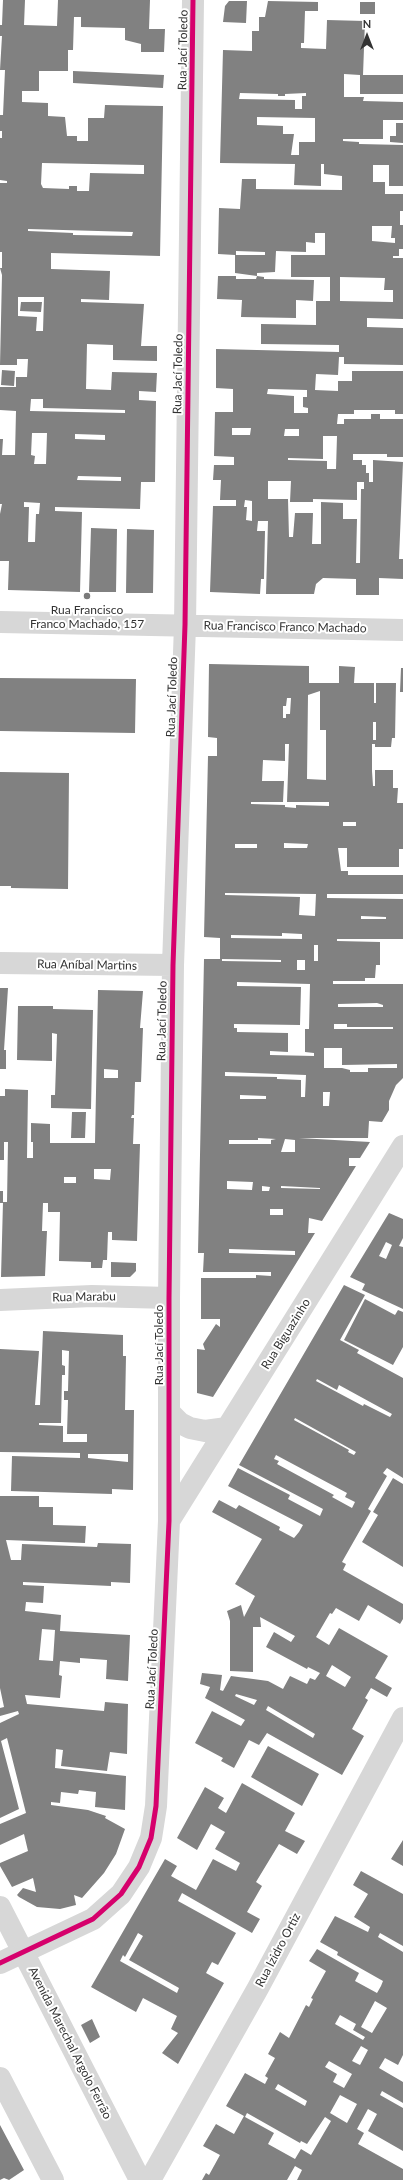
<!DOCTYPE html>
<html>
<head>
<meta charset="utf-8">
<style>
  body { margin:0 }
  #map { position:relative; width:403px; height:2180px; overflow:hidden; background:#fff; font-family:Lato,sans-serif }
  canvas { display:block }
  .north { position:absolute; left:347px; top:16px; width:40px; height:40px; -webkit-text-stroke:3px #fff; paint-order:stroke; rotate:0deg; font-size:11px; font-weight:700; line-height:16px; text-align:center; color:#333 }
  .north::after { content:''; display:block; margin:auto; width:14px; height:18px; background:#333; clip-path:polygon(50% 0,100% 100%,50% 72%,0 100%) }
</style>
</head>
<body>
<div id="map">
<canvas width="403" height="2180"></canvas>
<div class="north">N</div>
</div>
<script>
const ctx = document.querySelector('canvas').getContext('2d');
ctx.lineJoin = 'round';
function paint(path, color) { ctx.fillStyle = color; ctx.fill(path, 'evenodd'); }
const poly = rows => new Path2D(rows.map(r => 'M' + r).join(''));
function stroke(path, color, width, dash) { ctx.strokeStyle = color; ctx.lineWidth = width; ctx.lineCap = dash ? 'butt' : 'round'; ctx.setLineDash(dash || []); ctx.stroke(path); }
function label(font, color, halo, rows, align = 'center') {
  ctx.font = font + ' Lato,sans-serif'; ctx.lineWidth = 4; ctx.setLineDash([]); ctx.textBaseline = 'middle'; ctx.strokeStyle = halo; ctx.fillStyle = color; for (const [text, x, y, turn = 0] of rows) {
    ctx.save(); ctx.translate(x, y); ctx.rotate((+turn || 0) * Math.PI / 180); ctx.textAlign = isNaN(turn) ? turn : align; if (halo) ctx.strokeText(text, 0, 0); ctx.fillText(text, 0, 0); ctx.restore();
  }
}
const building = poly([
  [3,0,25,0,24,25,57,26,58,0,150,0,149,29,165,29,164,52,141,52,141,44,125,40,125,28,81,27,81,17,74,17,73,50,68,50,68,71,39,71,39,91,22,91,22,102,48,103,48,116,65,117,67,136,77,136,77,141,88,141,88,118,104,118,105,105,163,106,160,256,51,253,51,269,110,271,109,300,81,299,81,302,144,304,141,346,157,346,157,361,113,360,113,345,87,344,86,389,111,390,112,372,157,373,156,392,139,391,139,400,156,401,155,482,141,482,140,509,55,507,55,511,82,512,80,592,8,590,9,561,0,561,0,514,2,504,0,504,0,439,3,439,2,455,15,455,16,411,0,410,0,387,16,387,16,377,27,377,28,359,17,359,17,365,0,365,2,275,0,268,2,268,2,252,0,252,0,183,7,183,7,181,0,180,0,138,2,138,2,131,0,131,0,115,3,115,5,70,0,70,2,36,0,36,0,25,2,25],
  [42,163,144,165,144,174,90,173,89,191,77,191,77,186,69,186,69,189,43,188,41,184],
  [28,229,133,232,132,236,73,235,73,233,28,231],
  [18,297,44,297,43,331,36,331,37,317,18,316],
  [31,399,43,399,43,408,125,410,125,413,30,411],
  [32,433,47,433,46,464,34,464,35,456,31,455],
  [75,434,105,435,105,440,75,439],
  [78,476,121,477,121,481,77,480],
  [24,502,40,503,39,514,36,514,35,542,28,542,29,507,24,507],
  [229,1,247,1,246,23,223,22,225,6],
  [268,1,318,2,318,11,305,11,304,43,301,43,301,48,326,49,327,20,365,21,363,75,403,75,403,94,360,94,360,75,344,74,344,97,364,97,363,101,403,102,403,120,383,120,383,139,343,139,343,141,359,142,359,144,403,145,403,186,389,186,389,165,373,165,373,182,385,182,385,194,403,194,403,211,400,211,400,225,403,225,403,249,399,249,399,256,393,256,393,258,403,258,403,319,367,318,367,327,403,328,403,365,344,364,344,357,339,357,338,375,316,374,315,390,338,391,338,381,352,381,352,371,403,371,403,414,395,414,395,410,354,410,354,414,338,414,337,424,344,424,344,419,371,419,371,414,380,414,380,419,403,419,403,457,387,457,387,454,353,454,353,460,362,460,362,465,366,465,366,473,369,473,369,482,373,482,373,460,403,462,399,559,403,559,403,579,379,578,379,595,356,595,356,579,323,578,316,584,314,594,266,594,268,521,258,521,257,531,265,531,264,579,261,579,260,594,210,592,213,506,236,506,236,500,220,500,221,480,213,480,214,465,234,465,234,457,214,456,215,412,233,412,233,389,216,388,216,349,339,352,339,345,261,344,261,324,316,325,316,301,330,301,330,277,291,277,291,255,325,255,325,233,315,233,315,243,306,242,306,252,276,251,275,272,257,273,257,276,235,273,235,255,218,254,219,208,240,209,242,179,256,179,256,189,342,190,342,176,324,174,324,164,321,164,321,186,294,185,295,164,220,163,223,50,252,51,252,31,259,31,259,17,265,17],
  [240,93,278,94,278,96,285,96,285,94,306,93,306,96,302,96,302,109,295,109,295,100,239,99],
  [257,117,315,118,315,142,299,142,299,155,291,155,294,134,283,134,283,126,257,125],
  [372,226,392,226,391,238,395,238,395,243,372,241],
  [236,251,265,252,265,255,236,255],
  [340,277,385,278,384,290,393,290,393,302,340,301],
  [268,389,307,390,307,397,303,397,303,407,308,408,308,413,294,413,294,396,267,394],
  [232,428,251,428,250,435,232,435],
  [285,429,299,429,299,436,284,436],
  [323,436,337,436,336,469,327,469,327,461,288,460,288,458,323,459],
  [268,481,291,481,290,502,313,502,313,499,357,500,357,482,364,482,364,489,361,489,360,563,356,563,357,519,343,519,343,503,321,502,321,544,312,544,313,513,295,513,293,537,289,537,288,499,268,499],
  [245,500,252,501,252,521,246,520,247,507,244,507],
  [360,2,375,2,375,14,360,14],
  [73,71,164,75,163,88,73,83],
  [396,123,403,123,403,143,390,142,390,136,396,136],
  [218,276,236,276,236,279,256,279,257,276,264,277,264,279,314,280,313,301,296,300,296,318,241,317,242,300,217,299],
  [21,302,42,302,41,312,20,311],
  [2,370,15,371,14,386,1,385],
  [91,528,117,529,116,592,89,592],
  [127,529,154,530,153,593,126,593],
  [209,664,309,666,309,683,339,683,339,666,355,667,354,683,374,683,374,703,376,703,376,683,396,683,395,738,392,738,391,747,375,747,375,744,372,744,372,771,373,786,375,786,375,770,393,770,393,788,398,788,397,803,403,803,403,849,399,849,399,867,347,867,347,848,338,848,341,871,348,871,348,875,403,875,403,894,327,894,327,898,403,899,403,939,337,939,337,941,380,942,380,965,376,965,375,978,365,978,365,981,333,981,333,984,403,984,403,1078,396,1085,389,1101,389,1110,382,1122,369,1121,368,1138,299,1138,370,1142,360,1158,349,1158,349,1166,356,1166,322,1221,309,1218,308,1233,315,1233,213,1397,197,1393,197,1349,205,1350,203,1344,216,1324,220,1327,220,1319,201,1319,201,1278,256,1278,256,1275,271,1276,271,1272,203,1272,204,1253,198,1253,204,959,220,959,220,938,204,937,208,756,217,756,217,738,208,737],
  [320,691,320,730,326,730,326,780,307,779,308,695],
  [287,698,291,698,290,714,286,714,286,718,283,718,283,706,286,706],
  [373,722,376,722,376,740,373,740],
  [285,744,289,744,287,802,329,802,329,806,296,805,296,808,285,807,285,805,251,804,251,802,283,802,284,781,262,781,263,760,285,761],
  [343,822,356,822,356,826,343,826],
  [284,843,308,844,307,848,284,848],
  [235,844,257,844,257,848,235,848],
  [225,893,316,894,315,916,299,915,300,897,225,895],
  [361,916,386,917,386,919,361,919],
  [282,933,302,934,302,939,231,938,231,935,282,936],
  [314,945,318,945,318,961,314,961],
  [222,959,281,960,281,962,222,961],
  [297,960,305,960,305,970,297,970],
  [237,982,310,984,309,1029,305,1029,305,1052,314,1053,314,1056,270,1055,270,1051,288,1052,288,1033,237,1032,237,1028,234,1028,234,1024,300,1025,301,987,237,986],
  [377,1003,383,1005,383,1007,338,1007,338,1004],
  [334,1024,347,1024,347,1027,393,1027,393,1029,334,1029],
  [324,1048,342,1048,342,1065,397,1064,397,1068,368,1068,368,1072,350,1072,350,1070,342,1068,324,1068],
  [225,1072,306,1075,305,1097,301,1097,301,1080,277,1079,277,1077,225,1076],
  [323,1092,330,1092,329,1106,323,1106],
  [240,1095,266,1096,266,1099,240,1099],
  [258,1138,276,1139,271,1140,271,1144,229,1144,229,1140,258,1140],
  [285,1139,295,1140,295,1152,281,1152],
  [227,1181,253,1182,252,1190,227,1189],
  [262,1186,270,1187,269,1191,262,1191],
  [281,1186,320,1188,320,1189,281,1188],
  [270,1209,283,1209,283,1215,270,1215],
  [229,1249,295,1251,295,1255,229,1253],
  [401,668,403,668,403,692,400,692],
  [0,678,136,679,135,733,0,731],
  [0,772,69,773,68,889,11,888,11,886,0,886],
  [0,988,8,988,4,1050,6,1050,6,1069,0,1069],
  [98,990,143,991,140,1028,143,1028,141,1082,135,1082,134,1115,132,1115,131,1118,134,1118,133,1144,140,1144,137,1241,112,1240,112,1232,108,1232,107,1260,103,1260,102,1268,91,1268,91,1262,59,1261,60,1212,48,1212,48,1203,43,1203,42,1231,47,1231,45,1276,1,1277,3,1202,7,1202,8,1142,4,1142,4,1160,0,1160,0,1096,5,1096,5,1089,28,1090,27,1158,33,1158,33,1142,31,1142,31,1123,50,1124,50,1143,95,1143],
  [104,1069,118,1070,118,1078,104,1078],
  [94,1169,111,1169,110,1180,94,1179],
  [64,1177,76,1177,76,1183,64,1183],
  [18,1006,53,1006,53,1009,93,1010,91,1109,51,1108,51,1095,55,1095,57,1034,52,1033,52,1061,17,1060],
  [72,1112,86,1112,85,1138,71,1138],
  [0,1191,3,1191,3,1203,0,1203],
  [389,1213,403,1219,403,1238,399,1246,403,1247,403,1309,362,1290,365,1284,350,1277],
  [386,1242,392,1245,386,1259,379,1256],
  [111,1262,136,1263,136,1271,130,1277,111,1277],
  [344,1285,365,1295,340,1340,359,1350,357,1353,403,1378,403,1478,387,1468,383,1473,387,1476,368,1509,371,1511,342,1562,346,1564,343,1570,403,1604,403,1619,400,1624,368,1605,359,1621,336,1608,332,1614,330,1613,316,1637,329,1645,339,1628,388,1656,375,1678,392,1688,387,1697,371,1688,365,1698,368,1700,352,1729,364,1736,342,1775,267,1733,259,1745,249,1740,234,1768,221,1761,223,1758,195,1743,212,1711,241,1726,245,1720,205,1698,210,1687,200,1684,202,1673,222,1675,220,1690,223,1691,231,1676,268,1681,283,1689,290,1676,307,1684,310,1678,315,1680,320,1673,308,1667,307,1669,266,1647,274,1632,291,1642,295,1636,260,1617,261,1627,253,1627,253,1672,230,1671,230,1621,227,1611,241,1605,244,1617,255,1596,235,1584,262,1539,212,1512,219,1500,236,1509,239,1505,280,1527,279,1530,294,1538,299,1532,303,1525,228,1486,238,1468,290,1495,288,1499,320,1516,323,1509,239,1465],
  [317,1379,337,1390,339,1385,392,1414,390,1417,364,1404,363,1406,316,1381],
  [295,1418,356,1452,354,1455,348,1452,349,1450,294,1420],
  [276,1455,347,1493,345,1497,355,1502,352,1508,332,1497,334,1495,277,1464,279,1461,274,1459],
  [332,1665,351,1677,345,1687,326,1676],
  [236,1694,257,1700,254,1705,235,1696],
  [268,1706,315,1734,313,1738,266,1710],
  [365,1299,395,1315,398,1310,403,1312,403,1347,393,1365,344,1340],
  [43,1331,123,1335,123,1356,126,1356,125,1410,134,1410,133,1490,112,1489,112,1494,11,1491,12,1456,80,1458,80,1453,0,1452,0,1349,39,1351,35,1405,40,1405],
  [62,1350,69,1351,68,1391,64,1391,64,1400,68,1400,67,1434,87,1434,87,1442,63,1442,63,1426,39,1425,39,1423,61,1423,62,1375,65,1375,65,1366,62,1365],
  [88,1454,128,1454,128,1462,88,1458],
  [393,1478,403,1484,403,1567,362,1542,378,1515,373,1512],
  [0,1496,39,1496,39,1507,53,1507,53,1525,86,1526,85,1543,6,1540,11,1560,21,1560,22,1544,97,1547,98,1543,131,1544,130,1583,111,1582,111,1586,23,1582,23,1585,44,1586,43,1603,26,1602,25,1611,61,1615,60,1631,130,1635,128,1681,106,1679,107,1660,80,1658,80,1663,60,1661,59,1675,62,1676,60,1698,25,1695,27,1704,104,1711,105,1702,128,1704,127,1754,110,1752,107,1771,61,1766,63,1750,56,1749,55,1768,126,1776,125,1810,95,1807,96,1792,79,1790,78,1794,61,1792,60,1803,51,1802,51,1805,88,1810,106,1816,105,1818,125,1829,116,1854,104,1873,82,1898,74,1895,76,1905,60,1909,37,1907,19,1897,17,1895,23,1888,36,1892,33,1878,12,1887,0,1866,0,1863,28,1851,24,1834,0,1845,0,1824,26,1813,7,1738,1,1741,19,1809,0,1818,0,1723,19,1714,18,1711,0,1716,0,1708,4,1707,0,1688],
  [42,1629,55,1630,53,1661,39,1660],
  [268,1746,319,1774,302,1806,251,1777],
  [242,1783,295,1813,285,1831,305,1841,297,1854,279,1844,256,1882,262,1886,247,1912,260,1919,252,1933,182,1893,178,1901,236,1933,218,1965,212,1962,206,1973,224,1983,178,2064,162,2053,178,2033,171,2029,177,2016,143,1998,136,2012,91,1987,165,1859,177,1866,171,1876,196,1890,213,1859,236,1871,240,1863,215,1849,225,1832,211,1824,197,1850,177,1838,205,1787,224,1798,218,1808,226,1813],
  [138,1933,143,1936,129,1960,179,1988,177,1993,120,1961,123,1955,125,1957],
  [403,1840,403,1866,391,1859],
  [361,1871,403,1894,403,1946,380,1933,378,1937,403,1952,403,2055,398,2065,385,2058,379,2068,403,2082,403,2103,382,2091,380,2095,403,2108,403,2151,368,2131,377,2114,368,2109,357,2129,364,2133,358,2144,403,2169,403,2180,297,2180,302,2170,295,2166,287,2180,202,2180,206,2173,209,2175,220,2155,203,2146,216,2124,234,2134,244,2116,226,2106,245,2073,265,2084,268,2078,265,2076,275,2058,268,2054,280,2032,289,2038,306,2005,309,2007,313,1999,311,1998,326,1971,309,1961,317,1949,359,1973,355,1981,377,1993,381,1986,383,1981,337,1955,338,1952,320,1942,335,1916,368,1932,370,1927,354,1917,368,1894,353,1885],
  [375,2001,387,2008,372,2033,361,2027],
  [340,2015,356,2024,353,2030,365,2037,363,2040,335,2024],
  [361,2046,368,2050,360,2065,352,2061],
  [329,2061,352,2074,344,2088,333,2082,337,2074,325,2067],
  [278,2084,307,2101,305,2106,275,2089],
  [340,2095,357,2104,347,2123,330,2113],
  [247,2113,300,2143,301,2141,307,2144,325,2117,331,2121,311,2155,301,2149,295,2159,268,2144,274,2133,245,2117],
  [92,2019,100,2037,90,2043,81,2025],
  [0,2125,24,2170,9,2180,4,2178,0,2180]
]);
const minor = poly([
  [0,622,403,630],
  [0,963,173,965],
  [0,1300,92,1296,169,1298],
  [169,1412,180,1423,190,1428,205,1431,227,1428],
  [169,1521,403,1146],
  [0,1963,93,1919,121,1894,139,1867,151,1838,156,1806,169,1521,169,1298,173,965,185,625,193,0],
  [150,2180,258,1988,403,1718]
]);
const tertiary = poly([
  [0,1907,140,2180],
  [0,2078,53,2180]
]);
const cycleway = poly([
  [0,1963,93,1919,121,1894,139,1867,151,1838,156,1806,169,1521,169,1298,173,965,185,625,193,0]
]);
const markers = [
  [87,596,4,"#7a7a7a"]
];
const streetNames = [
  ["Rua Jací Toledo",183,50,-89],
  ["Rua Jací Toledo",178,374,-89],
  ["Rua Francisco Franco Machado",285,627,1],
  ["Rua Jací Toledo",172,697,-88],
  ["Rua Aníbal Martins",87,965,1],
  ["Rua Jací Toledo",162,1021,-89],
  ["Rua Marabu",84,1297,-1],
  ["Rua Biguazinho",286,1334,-58],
  ["Rua Jací Toledo",159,1345,-90],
  ["Rua Jací Toledo",152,1669,-87],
  ["Rua Izidro Ortiz",278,1950,-62],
  ["Avenida Marechal Argolo Ferrão",70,2043,63]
];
const poiNames = [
  ["Rua Francisco",87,610],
  ["Franco Machado, 157",87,624]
];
paint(building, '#818181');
stroke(minor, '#d7d7d7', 22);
stroke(tertiary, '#d7d7d7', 22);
stroke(cycleway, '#d6006c', 5);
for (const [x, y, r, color] of markers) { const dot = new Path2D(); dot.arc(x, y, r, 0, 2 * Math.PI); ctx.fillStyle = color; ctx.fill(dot); stroke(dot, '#fff', 1.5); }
label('12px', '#333', '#fff', streetNames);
label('12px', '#333', '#fff', poiNames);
</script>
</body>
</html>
